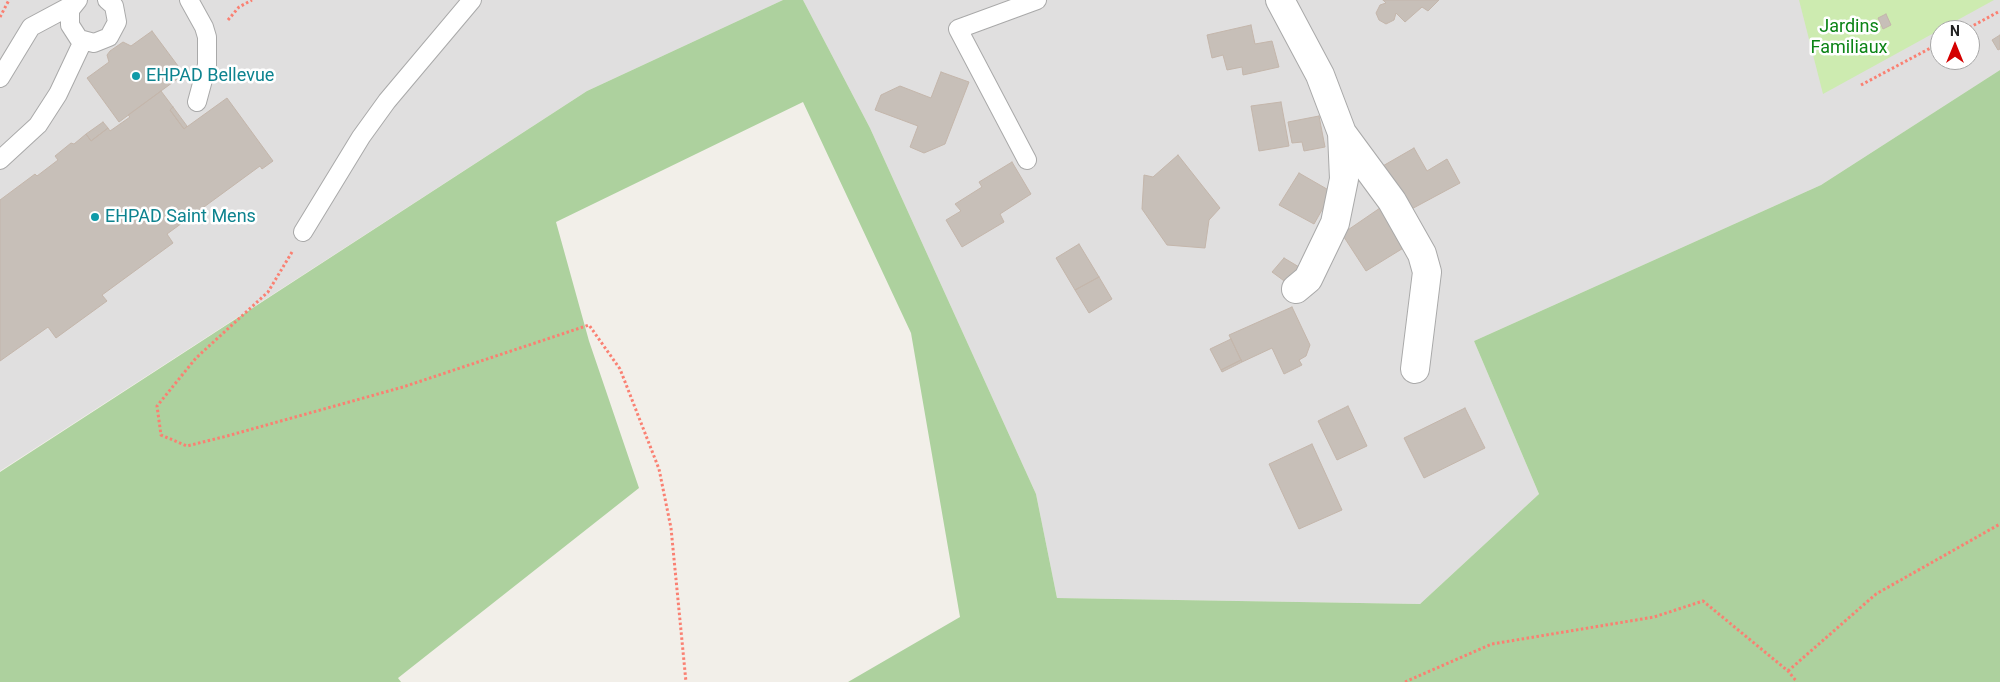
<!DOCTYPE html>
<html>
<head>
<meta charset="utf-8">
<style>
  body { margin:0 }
  #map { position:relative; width:2000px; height:682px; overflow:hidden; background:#f2efe9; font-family:Roboto,sans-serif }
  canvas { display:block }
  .north { position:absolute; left:1930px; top:20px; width:50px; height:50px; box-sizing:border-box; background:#fff; border:1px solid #a7a7a7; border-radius:50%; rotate:0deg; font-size:14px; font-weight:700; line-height:20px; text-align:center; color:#222 }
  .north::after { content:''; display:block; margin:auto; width:18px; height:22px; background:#d40000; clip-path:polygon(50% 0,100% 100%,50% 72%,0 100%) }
</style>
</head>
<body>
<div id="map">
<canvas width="2000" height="682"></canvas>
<div class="north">N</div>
</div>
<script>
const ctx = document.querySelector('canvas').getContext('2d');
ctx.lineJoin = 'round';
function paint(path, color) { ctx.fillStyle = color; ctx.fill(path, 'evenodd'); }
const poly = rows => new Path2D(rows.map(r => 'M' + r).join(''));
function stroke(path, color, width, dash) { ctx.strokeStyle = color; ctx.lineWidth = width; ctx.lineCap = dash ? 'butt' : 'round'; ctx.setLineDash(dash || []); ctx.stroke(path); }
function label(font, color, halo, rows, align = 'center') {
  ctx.font = font + ' Roboto,sans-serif'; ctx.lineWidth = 5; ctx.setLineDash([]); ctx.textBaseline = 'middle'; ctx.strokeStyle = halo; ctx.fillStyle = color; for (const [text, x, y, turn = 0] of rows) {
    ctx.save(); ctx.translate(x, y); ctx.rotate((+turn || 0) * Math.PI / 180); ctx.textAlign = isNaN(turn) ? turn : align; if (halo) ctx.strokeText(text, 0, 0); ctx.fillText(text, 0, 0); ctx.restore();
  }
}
const residential = poly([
  [0,0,783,0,587,91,0,471],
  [803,0,2000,0,2000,70,1821,185,1474,341,1539,494,1420,604,1057,598,1036,494,870,128],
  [1940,30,1970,30,1970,60,1940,60]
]);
const grass = poly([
  [1799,0,1994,0,1823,94]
]);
const forest = poly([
  [783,0,803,0,870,128,1036,494,1057,598,1420,604,1539,494,1474,341,1821,185,2000,70,2000,682,848,682,960,617,911,333,803,102,556,222,589,341,639,488,398,678,401,682,0,682,0,472,587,91]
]);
const building = poly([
  [1383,0,1439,0,1428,11,1422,7,1405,22,1396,13,1394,20,1386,24,1379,20,1376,13,1380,5,1386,3,1383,0],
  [1886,14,1891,25,1883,29,1878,18,1886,14],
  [1251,25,1255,44,1272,41,1279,67,1243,75,1242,67,1227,70,1223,55,1212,58,1207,35,1251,25],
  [152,31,184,74,119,122,87,78,109,62,107,55,110,51,123,42,131,46,152,31],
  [2000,35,2000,49,1998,50,1992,40,2000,35],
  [1848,40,1853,51,1846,55,1840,45,1848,40],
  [941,72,969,82,945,144,924,153,910,147,918,126,875,110,881,95,900,86,931,98,941,72],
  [161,91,173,107,170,110,184,129,227,98,273,161,262,169,260,166,167,234,173,243,102,295,107,301,56,338,48,327,0,361,0,200,35,174,37,176,58,160,55,156,71,143,74,144,86,134,91,141,108,128,110,131,130,117,128,115,161,91],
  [1281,102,1289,146,1259,151,1251,106,1281,102],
  [173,107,187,126,184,129,170,110,173,107],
  [1319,116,1325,147,1304,151,1302,142,1292,143,1288,122,1319,116],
  [103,122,108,128,91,141,86,134,103,122],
  [1414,148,1427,171,1447,159,1460,183,1406,212,1381,167,1414,148],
  [1178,155,1220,208,1209,220,1205,248,1167,245,1142,209,1144,175,1153,177,1178,155],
  [1012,162,1031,194,1000,214,1004,222,962,247,946,220,961,211,955,204,982,187,979,182,1012,162],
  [1299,173,1332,192,1314,224,1279,205,1299,173],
  [1380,208,1405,247,1366,271,1342,234,1380,208],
  [1079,244,1099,277,1075,290,1056,258,1079,244],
  [1284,258,1299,267,1287,283,1272,272,1284,258],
  [1099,277,1112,299,1089,313,1075,290,1099,277],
  [1292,307,1310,345,1306,356,1299,360,1302,365,1284,374,1272,348,1242,362,1229,335,1292,307],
  [1231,339,1241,360,1221,370,1210,349,1231,339],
  [1241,360,1242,362,1222,372,1221,370,1241,360],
  [1348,406,1367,446,1337,460,1318,421,1348,406],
  [1465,408,1485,448,1424,478,1404,438,1465,408],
  [1312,444,1342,510,1299,529,1269,464,1312,444]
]);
const path = poly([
  [0,17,9,0],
  [228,20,239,7,252,0],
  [1965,30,2000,11],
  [1861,85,1940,43],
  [292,252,268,292,196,358,157,406,161,435,187,446,227,436,403,387,589,325,620,369,659,469,671,528,686,682],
  [1788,671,1876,594,2000,524],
  [1405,682,1492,644,1654,617,1703,601,1788,671,1797,682]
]);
const lane = poly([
  [78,0,70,10,70,25,79,39,94,43,109,37,117,22,114,6,107,0],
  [189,0,204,27,207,37,207,65,197,102],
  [0,78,31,27,74,4],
  [0,160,38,125,58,94,83,41],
  [1027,160,958,29,1037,0],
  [303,232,361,137,387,101,472,0]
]);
const street = poly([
  [1280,0,1320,75,1342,133,1344,179,1335,223,1308,279,1296,289],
  [1342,133,1392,201,1422,254,1427,272,1415,369]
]);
const markers = [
  [136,76,5,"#0f9aa8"],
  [95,217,5,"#0f9aa8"]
];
const parkNames = [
  ["Jardins",1849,27],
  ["Familiaux",1849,48]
];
const cultureNames = [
  ["EHPAD Bellevue",146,76],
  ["EHPAD Saint Mens",105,217]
];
paint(residential, '#e0dfdf');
paint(grass, '#cdebb0');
paint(forest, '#add19e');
paint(building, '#c7bfb8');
stroke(building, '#c4b6ab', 1);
stroke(lane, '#a9a9a9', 20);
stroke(street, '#a9a9a9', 30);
stroke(path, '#fa8072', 3, [2.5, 2.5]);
stroke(lane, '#fff', 18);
stroke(street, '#fff', 28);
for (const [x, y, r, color] of markers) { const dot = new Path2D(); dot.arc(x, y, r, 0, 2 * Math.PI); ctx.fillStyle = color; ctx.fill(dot); stroke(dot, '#fff', 2); }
label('18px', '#0c8416', '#fff', parkNames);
label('18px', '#0d838f', '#fff', cultureNames, 'left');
</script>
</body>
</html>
